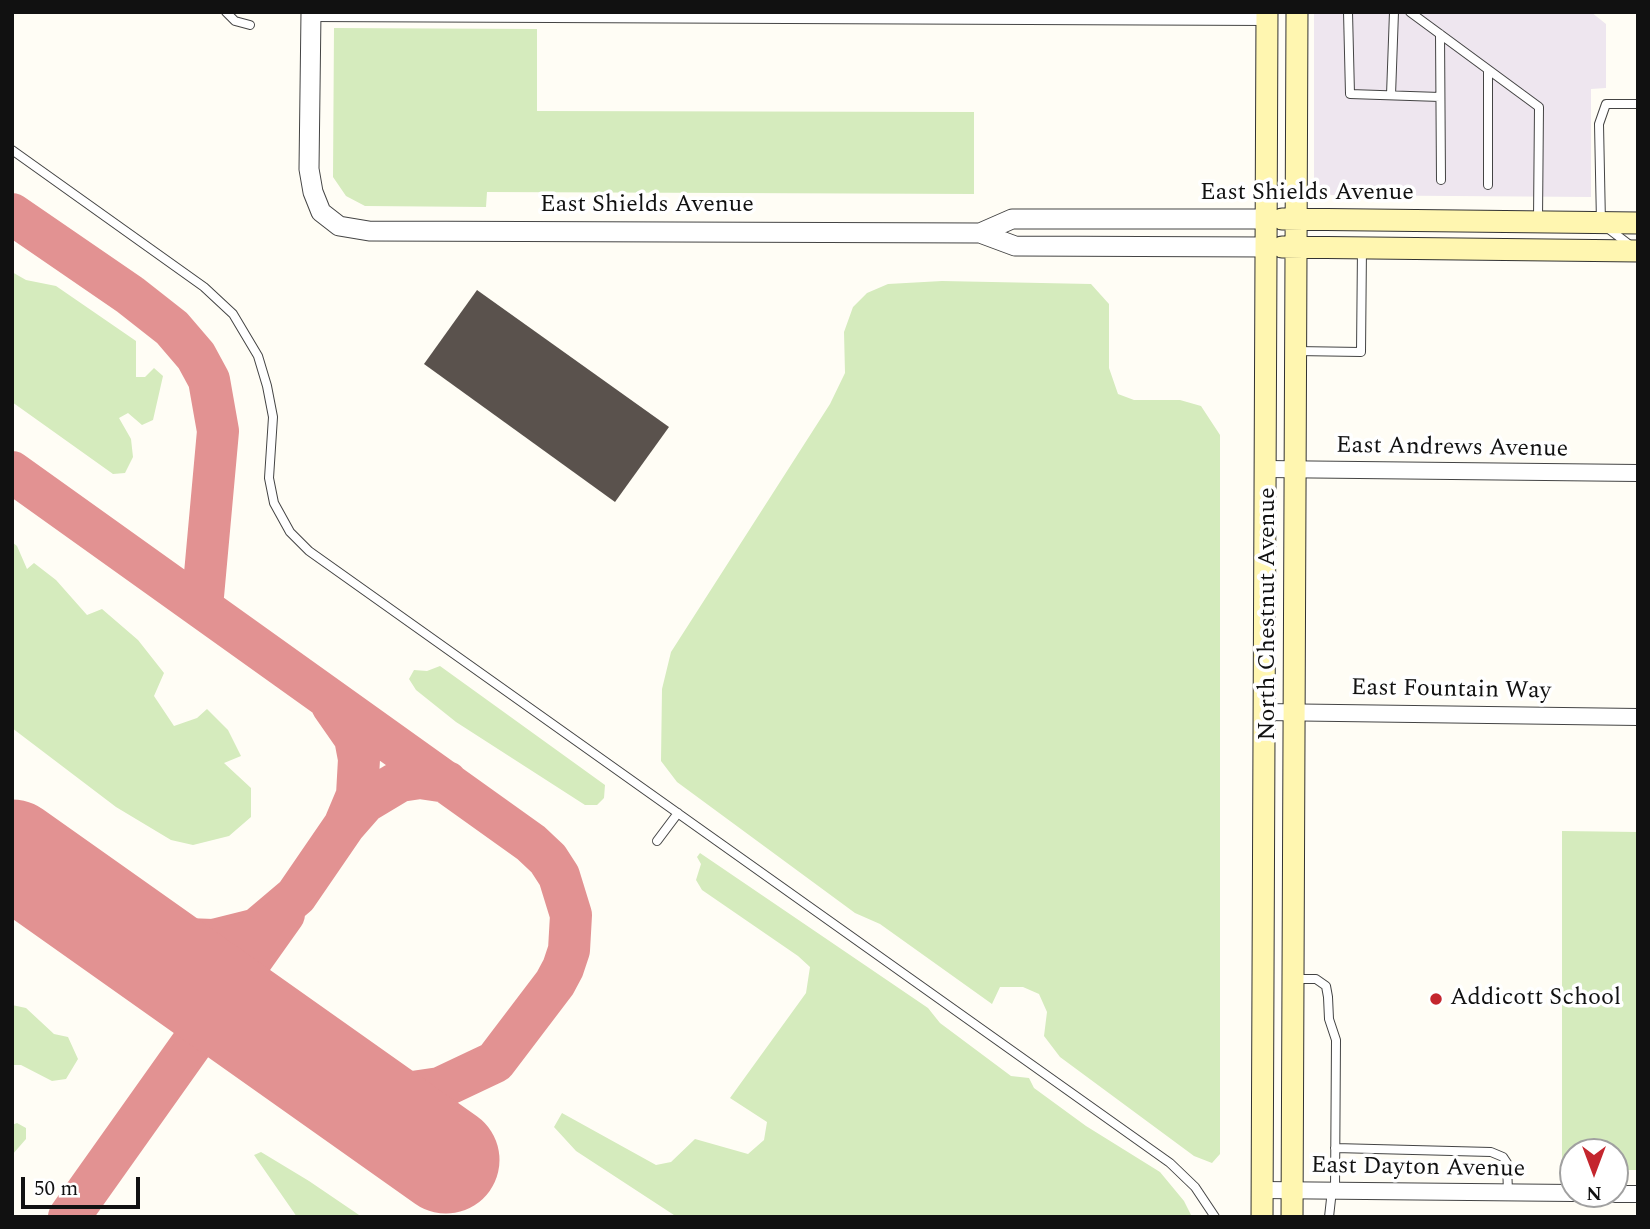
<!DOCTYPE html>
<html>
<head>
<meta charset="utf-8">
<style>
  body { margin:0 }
  #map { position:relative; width:1650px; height:1229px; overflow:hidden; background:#fffdf5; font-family:Spectral,serif }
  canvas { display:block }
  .frame { position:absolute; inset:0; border:14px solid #111; pointer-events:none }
  .north { position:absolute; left:1559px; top:1138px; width:70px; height:70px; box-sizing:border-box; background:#fff; border:2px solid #a0a0a0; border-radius:50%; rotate:180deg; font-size:19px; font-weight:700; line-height:28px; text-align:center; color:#111 }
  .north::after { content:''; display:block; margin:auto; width:24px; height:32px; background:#c4262e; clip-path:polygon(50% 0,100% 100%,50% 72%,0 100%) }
  .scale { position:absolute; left:21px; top:1177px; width:119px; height:32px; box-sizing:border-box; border:4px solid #111; border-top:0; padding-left:9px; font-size:21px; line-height:24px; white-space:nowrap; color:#111; -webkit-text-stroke:5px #fff; paint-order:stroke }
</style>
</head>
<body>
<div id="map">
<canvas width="1650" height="1229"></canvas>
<div class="frame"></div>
<div class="north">N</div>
<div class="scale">50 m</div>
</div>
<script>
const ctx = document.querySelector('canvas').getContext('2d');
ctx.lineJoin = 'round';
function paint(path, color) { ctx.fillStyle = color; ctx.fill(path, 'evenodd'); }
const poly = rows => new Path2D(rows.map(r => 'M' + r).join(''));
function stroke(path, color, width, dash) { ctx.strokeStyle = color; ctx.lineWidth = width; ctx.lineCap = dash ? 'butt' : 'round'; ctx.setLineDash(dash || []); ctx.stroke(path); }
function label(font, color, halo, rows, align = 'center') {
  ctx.font = font + ' Spectral,serif'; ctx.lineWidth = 7; ctx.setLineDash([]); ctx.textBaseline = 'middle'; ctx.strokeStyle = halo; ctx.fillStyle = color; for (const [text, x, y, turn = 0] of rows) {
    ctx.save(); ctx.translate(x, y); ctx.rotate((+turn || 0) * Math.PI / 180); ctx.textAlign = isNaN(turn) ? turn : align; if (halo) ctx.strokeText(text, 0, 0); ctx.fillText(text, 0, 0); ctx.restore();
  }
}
const industrial = poly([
  [1314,12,1591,12,1606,24,1606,88,1591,89,1591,197,1314,195]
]);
const green = poly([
  [334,28,537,29,537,111,974,112,974,194,487,192,486,207,365,206,346,196,333,177],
  [12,272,26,280,56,286,136,341,136,377,145,377,154,368,163,376,153,420,142,425,128,413,119,418,131,439,133,457,125,473,113,474,12,402],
  [942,281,1091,284,1109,304,1109,368,1118,394,1134,400,1180,400,1201,406,1220,435,1220,1154,1212,1163,1194,1156,1060,1057,1044,1036,1047,1012,1039,994,1023,987,1000,987,992,1004,880,924,855,913,677,782,661,761,662,689,671,652,830,404,845,373,844,332,853,307,867,293,888,284],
  [12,542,17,546,27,569,34,563,56,580,87,615,102,609,138,640,164,673,154,696,174,726,197,718,207,709,228,730,241,756,224,763,251,788,251,817,229,836,193,845,171,840,116,807,12,728],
  [440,666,605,785,604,798,597,805,585,805,456,722,416,690,409,679,414,670,427,671],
  [1562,831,1638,832,1638,1170,1615,1170,1615,1152,1573,1152,1573,1170,1562,1170],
  [700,853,928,1008,940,1023,1011,1076,1029,1078,1034,1088,1086,1126,1160,1172,1184,1201,1192,1217,677,1217,576,1151,554,1127,562,1113,656,1165,671,1162,695,1139,748,1154,764,1140,767,1122,730,1098,806,993,810,967,798,956,702,890,696,880,701,864,697,857],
  [12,1005,26,1008,54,1034,68,1037,78,1059,66,1079,52,1081,21,1065,12,1065],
  [17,1123,26,1128,26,1139,12,1155,12,1125],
  [261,1152,309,1181,362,1217,297,1217,254,1155]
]);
const taxiway = poly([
  [12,214,130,295,172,328,196,356,209,380,218,431,202,607],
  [12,472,531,843,548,859,559,876,571,915,569,950,563,968,555,983,495,1062,440,1088,378,1097,353,1094],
  [344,826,365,802,400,781,420,778,447,782],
  [105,919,160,938,213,940,257,929,296,896,344,826,357,795,359,759,355,738,332,705],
  [69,1217,284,914]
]);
const runway = poly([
  [12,853,446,1160]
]);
const building = poly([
  [477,290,669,427,615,502,424,364]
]);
const service = poly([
  [226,12,235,21,250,25],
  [1348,12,1350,94,1440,97],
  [1410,12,1539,107,1538,219],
  [1440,34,1441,180],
  [1391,95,1394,12],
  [12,150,204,287,233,314,258,356,267,386,273,417,269,478,274,503,290,532,309,551,1170,1163,1195,1187,1215,1217],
  [1488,185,1488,70],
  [1631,246,1601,223,1599,124,1606,104,1638,104],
  [1296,351,1361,352,1362,248],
  [657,841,678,813],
  [1295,979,1316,979,1326,986,1328,997,1329,1019,1336,1040,1335,1190],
  [1335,1148,1491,1152,1503,1157,1507,1163,1508,1193],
  [1329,1217,1332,1190]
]);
const minor = poly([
  [311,13,1267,17],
  [1266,469,1638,473],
  [1264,712,1638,717],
  [1262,1190,1573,1193],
  [1615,1194,1638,1194]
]);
const tertiary = poly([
  [311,12,309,169,313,192,321,212,339,226,369,231,980,233,1015,246,1266,247],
  [980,233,1012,219,1266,219]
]);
const secondary = poly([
  [1282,219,1638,223],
  [1282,247,1638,251],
  [1262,1217,1267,12],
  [1292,1217,1297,12]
]);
const markers = [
  [1436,999,7,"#c4262e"]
];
const streetNames = [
  ["East Shields Avenue",1307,194],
  ["East Shields Avenue",647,206],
  ["East Andrews Avenue",1452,449,1],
  ["North Chestnut Avenue",1269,614,-90],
  ["East Fountain Way",1451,691,1],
  ["East Dayton Avenue",1418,1169,1]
];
const poiNames = [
  ["Addicott School",1450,999]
];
paint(industrial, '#eee6ef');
paint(green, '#d5ebbd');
stroke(taxiway, '#e29292', 42);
stroke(runway, '#e29292', 107);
paint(building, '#5a524d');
stroke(service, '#444', 10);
stroke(minor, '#444', 18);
stroke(tertiary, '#444', 21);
stroke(secondary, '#333', 23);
stroke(service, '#fff', 8);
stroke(minor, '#fff', 16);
stroke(tertiary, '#fff', 19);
stroke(secondary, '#fff6b0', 21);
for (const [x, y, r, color] of markers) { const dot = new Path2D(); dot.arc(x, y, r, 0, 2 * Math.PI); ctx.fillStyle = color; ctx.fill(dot); stroke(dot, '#fff', 2.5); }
label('24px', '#111', '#fff', streetNames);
label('24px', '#111', '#fff', poiNames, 'left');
</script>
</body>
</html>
